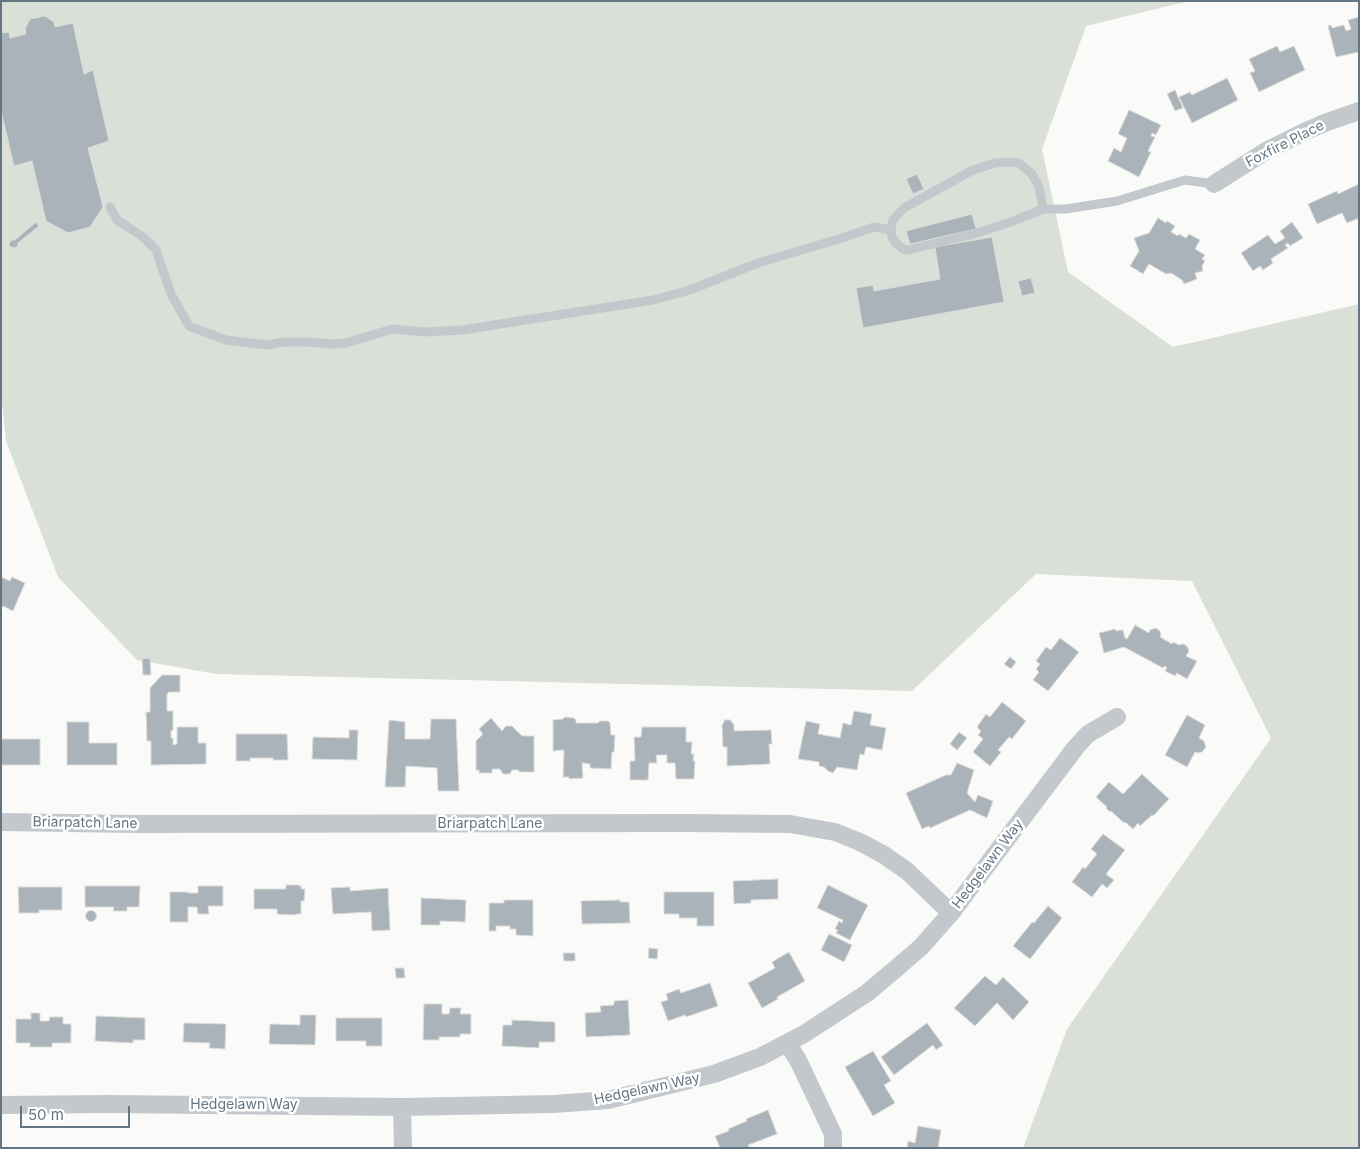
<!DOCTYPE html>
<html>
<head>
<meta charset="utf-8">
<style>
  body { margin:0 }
  #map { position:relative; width:1360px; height:1149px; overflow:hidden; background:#fafaf8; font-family:Inter,sans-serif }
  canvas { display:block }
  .frame { position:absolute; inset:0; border:2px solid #657683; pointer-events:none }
  .scale { position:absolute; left:20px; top:1106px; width:110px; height:22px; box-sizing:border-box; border:2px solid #657683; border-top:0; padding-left:6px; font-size:15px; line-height:18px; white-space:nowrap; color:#657683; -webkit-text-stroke:4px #fff; paint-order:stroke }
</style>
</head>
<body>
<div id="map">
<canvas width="1360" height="1149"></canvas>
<div class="frame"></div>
<div class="scale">50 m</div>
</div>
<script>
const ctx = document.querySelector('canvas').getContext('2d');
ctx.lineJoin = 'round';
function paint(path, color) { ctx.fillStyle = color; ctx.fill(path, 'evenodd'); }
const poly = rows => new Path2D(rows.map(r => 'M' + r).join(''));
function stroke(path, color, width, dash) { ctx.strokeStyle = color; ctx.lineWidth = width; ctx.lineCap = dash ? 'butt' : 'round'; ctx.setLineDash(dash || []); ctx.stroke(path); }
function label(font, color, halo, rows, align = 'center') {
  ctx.font = font + ' Inter,sans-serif'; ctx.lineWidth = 5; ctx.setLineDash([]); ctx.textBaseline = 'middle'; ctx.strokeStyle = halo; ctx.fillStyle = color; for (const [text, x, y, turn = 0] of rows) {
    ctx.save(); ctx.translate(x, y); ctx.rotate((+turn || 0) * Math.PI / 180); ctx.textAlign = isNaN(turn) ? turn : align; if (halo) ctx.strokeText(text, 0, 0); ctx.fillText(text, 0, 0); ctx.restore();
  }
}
const green = poly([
  [1,1,1189,1,1086,26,1042,149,1068,272,1173,347,1359,304,1359,1148,1023,1148,1067,1029,1271,738,1192,581,1036,574,912,691,216,674,137,660,58,577,6,441,1,393]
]);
const building = poly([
  [45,16,54,22,55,27,73,23,84,74,93,70,109,141,88,148,103,207,90,227,68,233,46,221,32,161,14,166,1,111,1,33,9,32,10,38,26,34,25,29,30,19,45,16],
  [1359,17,1359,52,1336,57,1328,26,1331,25,1332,28,1344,25,1346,31,1351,29,1348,20,1359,17],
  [1277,46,1280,52,1294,46,1305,70,1259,92,1250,73,1255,71,1249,59,1277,46],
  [1227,78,1238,100,1192,123,1179,97,1190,92,1192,95,1227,78],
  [1175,90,1183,108,1175,111,1167,94,1175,90],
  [1129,110,1161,125,1156,135,1152,133,1151,136,1155,137,1148,151,1151,152,1139,177,1108,161,1114,148,1121,152,1127,138,1118,134,1129,110],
  [917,174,924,189,913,194,906,179,917,174],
  [1359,184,1359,218,1347,223,1342,213,1317,224,1308,204,1337,191,1338,194,1359,184],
  [972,214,976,229,910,244,906,231,972,214],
  [1158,218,1166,223,1167,221,1175,226,1171,232,1178,236,1179,234,1186,238,1189,234,1200,240,1195,249,1205,255,1202,259,1205,261,1202,266,1203,271,1195,273,1197,279,1184,284,1182,280,1171,273,1166,274,1149,264,1143,274,1130,266,1139,251,1134,238,1149,233,1158,218],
  [36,222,39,226,18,243,18,246,15,248,11,247,9,245,10,241,12,240,15,240,36,222],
  [1292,222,1303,238,1290,246,1288,243,1285,245,1288,248,1271,259,1273,263,1263,270,1260,266,1253,271,1241,253,1268,235,1275,244,1285,238,1280,231,1292,222],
  [992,237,1004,302,863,328,856,288,873,285,874,291,940,279,935,247,992,237],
  [1031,278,1035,293,1022,296,1018,281,1031,278],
  [1,577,10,581,12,577,25,583,13,611,3,606,1,609,1,577],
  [1135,625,1149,633,1150,630,1156,628,1160,631,1161,635,1160,637,1172,644,1173,642,1179,645,1183,644,1187,646,1189,651,1186,656,1197,661,1187,679,1177,673,1175,676,1165,671,1167,668,1165,666,1163,668,1124,647,1104,653,1099,633,1115,629,1116,631,1123,630,1125,638,1127,639,1135,625],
  [1060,638,1079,652,1048,691,1033,680,1039,672,1036,669,1040,664,1036,661,1046,647,1051,650,1060,638],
  [1010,657,1016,662,1011,669,1004,664,1010,657],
  [150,658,151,675,143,675,142,659,150,658],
  [162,675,180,675,180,692,169,692,167,694,167,711,173,711,173,730,171,731,171,738,173,738,173,745,177,744,177,727,198,727,198,743,206,743,206,764,151,765,151,741,147,741,146,712,150,712,150,688,162,675],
  [1002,702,1026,721,1012,739,1009,737,998,750,1001,752,990,766,973,752,983,739,978,735,981,731,977,727,986,714,990,717,1002,702],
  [854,711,872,714,870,725,886,728,882,750,866,747,864,755,860,754,857,770,837,767,833,773,828,771,824,767,819,766,819,762,798,759,806,721,820,724,818,734,840,738,843,723,851,725,854,711],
  [1187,715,1205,725,1199,738,1204,741,1206,747,1202,752,1198,753,1195,752,1187,767,1165,755,1187,715],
  [565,717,574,718,576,720,576,723,598,723,600,721,608,721,610,723,611,735,615,735,614,752,612,752,611,769,590,768,590,764,582,763,583,778,569,779,569,777,563,777,564,750,553,751,553,720,563,719,565,717],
  [491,718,502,731,506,726,512,726,522,736,534,736,534,772,519,772,519,770,512,770,510,774,503,774,500,769,492,769,492,773,479,773,479,770,476,770,476,741,483,734,479,729,491,718],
  [431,719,456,719,459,791,438,791,437,768,406,766,405,787,385,787,389,720,405,722,405,739,430,739,431,719],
  [724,720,731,720,731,722,734,724,734,731,771,730,772,744,769,744,770,764,727,766,727,747,723,747,722,725,724,722,724,720],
  [67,722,89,722,89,743,117,743,117,765,67,765,67,722],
  [642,727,686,727,686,742,692,742,691,754,694,754,693,761,695,761,694,779,676,779,675,763,667,763,667,755,656,755,657,763,649,763,648,780,630,780,630,761,635,761,634,737,641,737,642,727],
  [349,730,358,730,357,760,312,759,313,737,349,738,349,730],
  [959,732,967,738,957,750,950,744,959,732],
  [236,734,287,734,288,760,273,760,273,758,250,758,250,761,236,761,236,734],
  [1,739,40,739,40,765,1,765,1,739],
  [957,763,974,770,967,793,975,802,978,795,993,801,987,818,970,810,930,828,929,826,922,829,906,793,946,775,951,775,957,763],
  [1142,774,1169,799,1153,816,1152,815,1140,826,1138,823,1133,829,1125,822,1124,823,1111,811,1110,812,1106,808,1107,807,1096,797,1109,782,1123,794,1142,774],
  [1103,834,1125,850,1106,874,1114,880,1107,888,1102,884,1092,897,1072,882,1083,867,1085,869,1097,854,1091,849,1103,834],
  [778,879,778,899,751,900,751,903,734,904,733,881,778,879],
  [286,885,299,885,299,886,301,886,301,889,305,889,304,901,301,901,301,914,297,914,295,915,277,914,277,909,254,909,254,889,286,889,286,885],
  [828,885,868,905,850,940,836,933,838,930,835,929,839,921,842,923,843,920,817,908,828,885],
  [85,886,140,886,139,907,127,907,127,911,113,911,114,907,85,907,85,886],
  [198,886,223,886,223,906,208,906,209,914,198,914,197,907,188,907,188,922,170,922,170,892,188,892,188,893,198,893,198,886],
  [18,887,62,887,62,910,39,910,39,913,19,913,18,887],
  [350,887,350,891,388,888,390,930,372,931,371,912,333,914,331,888,350,887],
  [664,892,714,892,714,926,697,926,697,918,679,918,679,914,664,914,664,892],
  [421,898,466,900,465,922,440,921,440,925,421,925,421,898],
  [504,900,533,900,533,936,516,935,516,929,510,929,510,926,496,926,496,931,489,931,489,903,504,903,504,900],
  [620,900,620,902,629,902,630,923,582,924,581,901,620,900],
  [1048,906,1062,918,1030,959,1013,946,1032,922,1034,923,1048,906],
  '85.5 916a5.5 5.5 0 1 1 11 0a5.5 5.5 0 1 1-11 0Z',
  [829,934,852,945,844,962,821,950,829,934],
  [649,948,658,949,657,959,648,958,649,948],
  [789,952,805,981,777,997,778,999,762,1008,748,983,775,968,772,962,789,952],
  [563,953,575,953,575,961,564,961,563,953],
  [395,968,404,968,405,978,396,978,395,968],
  [985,976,996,985,1003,977,1029,1002,1013,1020,997,1003,975,1026,954,1008,985,976],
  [710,983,718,1006,686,1017,685,1015,668,1021,661,1002,668,1000,666,994,679,989,681,993,710,983],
  [628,1000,630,1035,586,1037,585,1013,601,1012,600,1006,614,1005,614,1001,628,1000],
  [424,1004,442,1004,442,1014,449,1014,450,1008,461,1008,460,1014,471,1014,471,1034,460,1034,460,1037,439,1037,439,1040,423,1040,424,1004],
  [31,1013,40,1013,40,1021,49,1021,50,1017,63,1017,63,1024,71,1024,71,1043,52,1043,52,1047,30,1047,30,1043,16,1043,16,1019,31,1019,31,1013],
  [300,1015,316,1015,315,1045,269,1044,270,1024,300,1025,300,1015],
  [96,1016,145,1018,145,1040,133,1040,133,1043,95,1041,96,1016],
  [336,1018,382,1018,382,1046,366,1046,366,1041,336,1041,336,1018],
  [512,1020,555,1022,555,1042,539,1042,539,1048,502,1046,503,1025,512,1025,512,1020],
  [184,1023,226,1024,225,1049,209,1048,210,1043,183,1042,184,1023],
  [927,1023,943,1045,936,1050,933,1045,894,1075,881,1057,927,1023],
  [873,1051,891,1081,884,1085,895,1103,873,1116,845,1067,873,1051],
  [768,1110,777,1134,748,1145,750,1148,720,1148,715,1136,729,1131,728,1129,747,1121,746,1119,768,1110],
  [918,1126,941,1130,938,1148,907,1148,908,1141,915,1143,918,1126]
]);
const lane = poly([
  [110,207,117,220,143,237,156,250,171,294,189,326,226,340,267,345,284,342,310,342,331,344,346,343,392,329,424,332,462,330,653,300,690,290,758,263,842,238,874,227,891,230],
  [1043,209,1039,187,1032,174,1019,163,1010,162,995,163,973,170,904,208,893,220,891,230,892,237,896,243,903,249,908,250,974,234,1011,222,1043,209,1066,209,1117,201,1185,180,1214,184]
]);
const street = poly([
  [1214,184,1266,151,1304,132,1327,122,1359,111],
  [1,822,137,824,685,823,790,824,835,832,860,842,884,855,907,871,951,913],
  [787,1043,798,1060,833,1134,833,1148],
  [1,1105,109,1104,402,1107,554,1104,608,1100,714,1074,760,1057,804,1034,867,993,892,972,921,947,951,913,1076,747,1088,734,1117,717],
  [402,1107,403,1148]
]);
const streetNames = [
  ["Foxfire Place",1285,144,-27],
  ["Briarpatch Lane",85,823,1],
  ["Briarpatch Lane",490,824],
  ["Hedgelawn Way",988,864,-53],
  ["Hedgelawn Way",647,1089,-12],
  ["Hedgelawn Way",244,1105]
];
paint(green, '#dadfd7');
paint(building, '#aab3b9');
stroke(building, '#dcdcda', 1);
stroke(lane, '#c3c8cc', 9);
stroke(street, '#c3c8cc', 18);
label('14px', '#657683', '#fff', streetNames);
</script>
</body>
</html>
